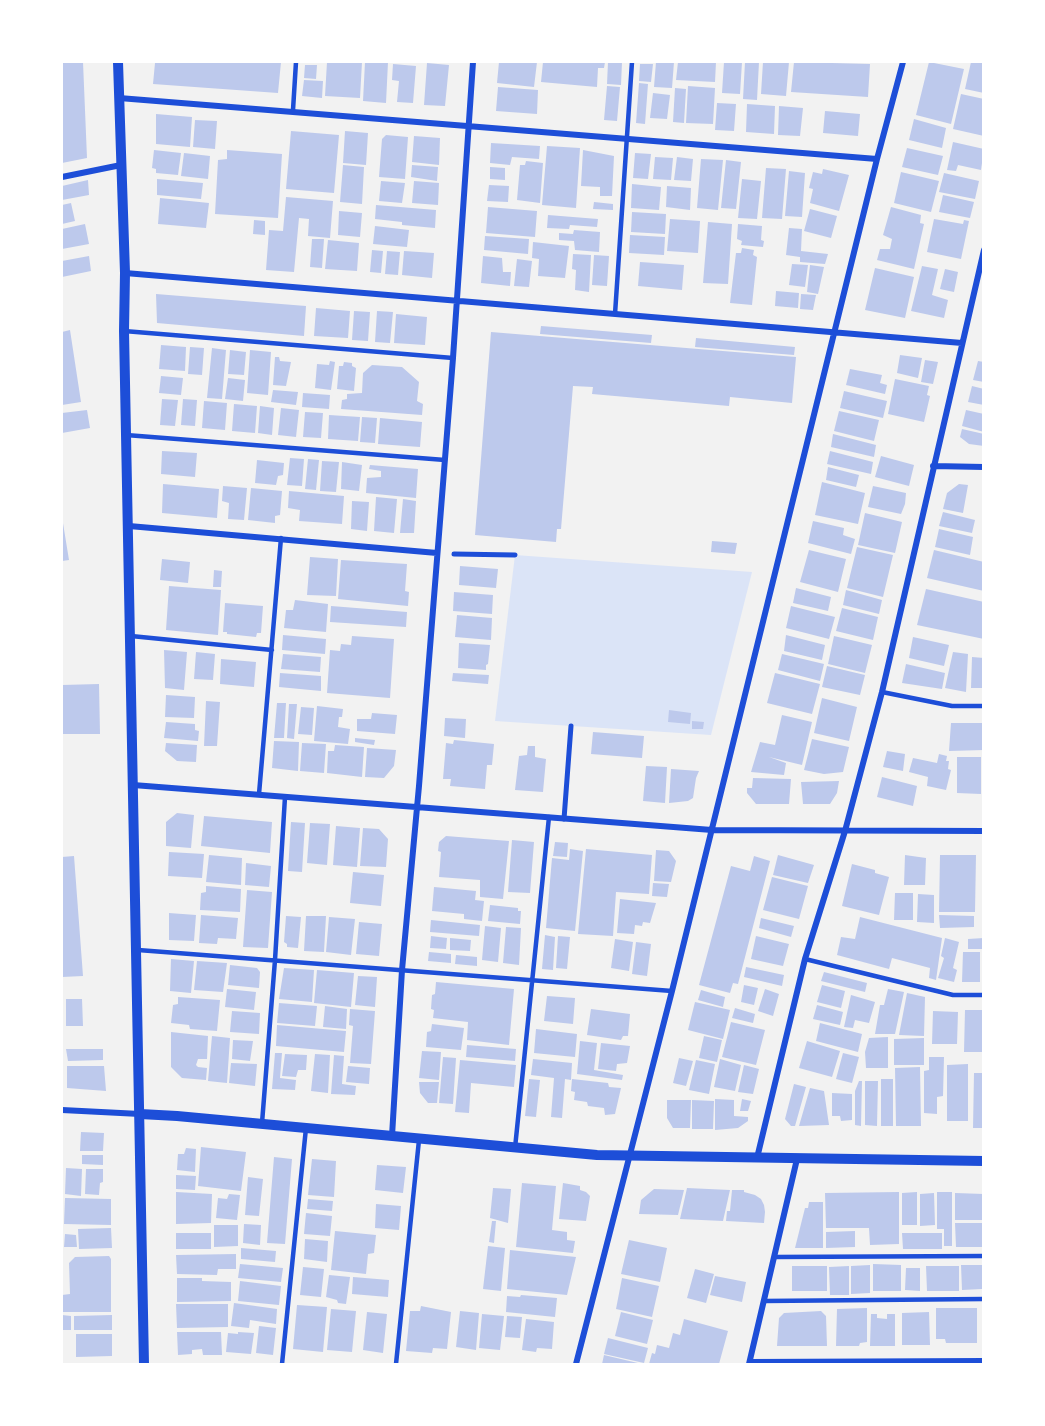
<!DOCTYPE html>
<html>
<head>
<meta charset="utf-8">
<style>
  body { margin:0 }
  #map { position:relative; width:1045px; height:1426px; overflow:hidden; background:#f2f2f2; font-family:"Source Serif 4",serif }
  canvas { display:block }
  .frame { position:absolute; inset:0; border:63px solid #fff; pointer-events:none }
</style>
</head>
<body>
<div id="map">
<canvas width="1045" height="1426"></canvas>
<div class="frame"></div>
</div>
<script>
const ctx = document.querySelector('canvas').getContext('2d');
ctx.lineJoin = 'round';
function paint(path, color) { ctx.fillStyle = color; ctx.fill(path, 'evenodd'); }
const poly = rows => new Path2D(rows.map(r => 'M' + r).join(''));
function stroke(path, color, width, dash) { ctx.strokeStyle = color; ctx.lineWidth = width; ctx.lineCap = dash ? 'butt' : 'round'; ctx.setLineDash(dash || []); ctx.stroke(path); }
const green = poly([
  [515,555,752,572,711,735,495,721]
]);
const building = poly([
  [62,62,83,62,87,158,62,163],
  [151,62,281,62,278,93,153,84,155,63],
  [327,62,362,62,360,98,325,96],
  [365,62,388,62,386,103,363,101],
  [499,62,537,62,534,87,497,83],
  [543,62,605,62,604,68,598,68,597,87,541,82],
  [608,62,622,62,621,85,607,84],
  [656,62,674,62,672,88,654,87],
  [678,62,716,62,715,82,676,80],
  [724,62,742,62,740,94,722,93],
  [745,62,759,62,757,100,743,99],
  [763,62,789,62,786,96,761,94],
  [794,62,870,64,868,97,791,92],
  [929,62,964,69,951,124,916,115],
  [971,62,984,62,984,93,965,89],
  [427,63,449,65,445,106,424,105],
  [393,64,416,66,413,103,397,102,399,81,392,80],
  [640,64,653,64,651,82,639,81],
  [305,65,317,65,316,79,304,78],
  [304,80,323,81,322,98,302,96],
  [639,83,648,84,645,124,636,123],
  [607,86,620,87,617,121,604,120],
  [688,86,715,88,713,124,686,123],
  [498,87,538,90,537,114,496,111],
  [675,88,686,89,684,123,673,122],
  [653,93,670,95,667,119,650,118],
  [961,94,984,99,984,136,953,129],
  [717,103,736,104,734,131,715,130],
  [747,104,775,106,774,134,746,132],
  [779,106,803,108,800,136,778,135],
  [825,111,860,114,858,136,823,133],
  [156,114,192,117,190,147,156,144],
  [914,119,946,128,942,148,909,140],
  [195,120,217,121,215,149,193,147],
  [291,131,339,135,334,193,286,189],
  [345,131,368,133,366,165,343,163],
  [386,135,408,137,405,179,379,177,382,139],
  [414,136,440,138,439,165,412,162],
  [953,142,984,149,981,170,958,165,956,171,947,170],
  [491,143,540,146,539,159,512,157,510,165,490,163],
  [547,146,580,148,576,208,542,205],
  [907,148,943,156,938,175,902,167],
  [154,150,181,153,178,175,156,173,156,169,152,168],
  [227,150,282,154,278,218,215,214,218,160,227,159],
  [583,150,614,156,612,196,600,196,600,187,581,186],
  [184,153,210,156,208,179,181,176],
  [635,153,651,154,648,179,633,178],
  [655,157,673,158,671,180,653,179],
  [677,157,693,159,691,181,674,180],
  [701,159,723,160,718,210,697,208],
  [726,160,741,162,736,209,721,208],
  [526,161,543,163,540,203,517,200,520,165,525,165],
  [343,165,364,167,362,204,340,202],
  [412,165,438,167,437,181,411,177],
  [490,167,505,168,505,180,490,179],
  [766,168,786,169,782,219,762,218],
  [823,169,849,175,839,211,810,203,813,189,809,188,813,172,822,174],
  [789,171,805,173,802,217,785,216],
  [901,172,939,181,931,212,894,203],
  [944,173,979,181,975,199,939,192],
  [157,179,203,183,201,199,157,195],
  [742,179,761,181,757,219,738,218],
  [88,180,89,195,62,200,62,186],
  [381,181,405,183,402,203,379,201],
  [414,181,439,183,438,205,412,203],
  [632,184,661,187,659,210,631,208],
  [489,185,509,186,508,202,487,201],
  [667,186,691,188,690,210,666,207],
  [943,195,974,202,970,218,939,212],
  [286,197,333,201,330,238,308,236,309,219,299,218,294,272,266,270,269,230,283,231],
  [160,198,209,203,206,228,158,224],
  [594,202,613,204,613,210,593,209],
  [71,203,75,221,62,224,62,205],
  [376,205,436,210,435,228,402,225,402,222,375,219],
  [488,207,537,211,535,237,486,233],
  [891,207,921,215,920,223,924,224,914,269,877,260,880,249,890,249,892,239,883,235],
  [810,209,837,216,831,238,804,231],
  [339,211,362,213,360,237,338,235],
  [632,212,666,214,665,234,631,232],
  [548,215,598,219,597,227,570,225,569,229,547,228],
  [670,219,700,221,698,253,667,251],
  [934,219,963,224,964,220,969,221,961,259,927,252],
  [254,220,265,221,265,235,253,234],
  [708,222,732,224,728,284,703,283],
  [85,224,89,244,62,249,62,229],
  [738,224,762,226,761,240,764,241,763,247,741,245,742,241,737,239],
  [375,226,409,230,407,247,373,244],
  [789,228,802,229,801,251,828,254,825,264,800,262,800,257,786,255],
  [574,230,600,232,599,252,575,250,574,241,559,240,559,233,573,234],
  [630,235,665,237,664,255,629,253],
  [485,236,529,239,528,254,484,250],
  [312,239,324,239,322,268,310,267],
  [328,240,359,243,357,271,325,269],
  [533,242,569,246,565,278,538,276,539,259,532,258],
  [742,248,754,250,753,255,757,257,752,305,730,303,736,253,741,253],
  [372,250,383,251,381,273,370,272],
  [387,251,400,252,398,275,385,274],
  [404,251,434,253,432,278,402,275],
  [573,254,591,255,589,292,575,290,576,270,572,269],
  [594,255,609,256,607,286,592,285],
  [89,256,91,271,62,277,62,261],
  [483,256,502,258,503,272,511,272,510,286,481,283],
  [517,259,532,261,529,287,514,286],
  [640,262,684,265,682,290,638,286],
  [792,264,808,265,805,287,789,285],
  [810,265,824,267,818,294,807,292],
  [922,266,938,269,932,295,948,300,944,318,911,311],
  [875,268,914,277,905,318,865,310],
  [945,269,958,272,954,292,940,289],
  [776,291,799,293,798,308,775,306],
  [156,294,306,306,304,336,157,323],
  [801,294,816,295,813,310,800,309],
  [316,308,350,311,348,338,314,336],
  [354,311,370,312,368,341,352,340],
  [377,311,393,312,390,343,375,342],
  [396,314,427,317,425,345,394,343],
  [541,326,652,335,651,343,540,334],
  [70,330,81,402,62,405,62,332],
  [491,332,796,357,792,403,730,397,729,406,592,394,593,387,573,386,561,529,557,529,556,542,475,535],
  [696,338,795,347,794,355,695,347],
  [161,345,186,347,185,371,159,369],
  [190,347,204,348,202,375,188,374],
  [212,348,226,350,222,399,207,398],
  [230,350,246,352,244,375,228,374],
  [250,350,271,352,268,395,247,393],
  [900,355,922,358,918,378,897,373],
  [275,357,279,357,280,361,291,362,286,386,273,385],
  [925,360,938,362,933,384,921,382],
  [330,361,335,362,331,390,315,388,317,364,329,365],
  [978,361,984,362,984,382,973,380],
  [344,362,352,363,352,366,356,368,354,391,337,389,339,366,343,366],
  [372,365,402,367,419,382,417,401,423,404,422,415,341,409,342,400,347,399,347,394,362,393,363,373],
  [850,369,882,375,880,383,887,385,885,394,846,385],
  [161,376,183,378,181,395,159,393],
  [228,378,245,380,243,401,225,399],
  [895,379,929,386,927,395,930,396,924,422,888,414],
  [972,386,984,389,984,405,968,402],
  [273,390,298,392,296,405,271,402],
  [844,391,887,401,883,418,840,408],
  [303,393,330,395,329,409,302,407],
  [162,399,178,400,175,426,160,425],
  [183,399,197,400,195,426,181,425],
  [204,401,227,403,225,430,202,428],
  [234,404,257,406,255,433,232,431],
  [260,406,274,408,272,435,258,433],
  [281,408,299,410,296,437,278,435],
  [87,410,90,428,62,433,62,413],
  [966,410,984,414,984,432,962,426],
  [839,411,879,420,874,441,834,431],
  [305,412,323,413,321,438,303,437],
  [329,415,360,417,358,441,328,439],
  [362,417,377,418,375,443,360,442],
  [380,418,422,422,420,447,378,444],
  [962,429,984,434,984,446,969,444,960,437],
  [833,434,876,445,874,457,831,447],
  [162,451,197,453,195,477,161,474],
  [830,451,873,462,871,474,827,464],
  [881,456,914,465,909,486,875,477],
  [290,458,304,459,302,486,287,485],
  [308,459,319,460,316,490,305,489],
  [257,460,284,463,283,475,278,476,276,485,255,483],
  [322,461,339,462,336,492,320,491],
  [342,462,362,465,359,491,341,489],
  [370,465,418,469,416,498,366,493,367,478,381,477,381,471,369,469],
  [828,467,859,475,856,487,826,480],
  [822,482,865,493,858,524,815,515],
  [163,484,219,489,217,518,162,513],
  [959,484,968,485,963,513,943,509,947,493],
  [223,486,247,488,244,520,228,519,229,503,222,501],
  [873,486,906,493,905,504,901,514,868,507],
  [251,488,282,491,280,515,275,516,275,523,248,520],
  [289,491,344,496,342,524,299,521,300,510,288,508],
  [376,497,397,499,394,533,374,531],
  [403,499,416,501,414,533,400,533],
  [352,501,369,502,367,531,351,529],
  [943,512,975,520,972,533,939,526],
  [865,513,902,522,895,553,858,545],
  [62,517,69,560,62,561],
  [813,521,844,528,843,535,855,539,851,554,808,543],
  [939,529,973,537,970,555,935,547],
  [712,541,737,543,735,554,711,552],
  [857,547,893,555,883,597,847,588],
  [809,550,846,559,838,592,800,582],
  [934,550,984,562,984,591,927,578],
  [310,557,338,559,336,596,307,595],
  [162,559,190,562,188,583,160,580],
  [341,560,407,564,405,591,409,592,408,606,338,599],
  [460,566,498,569,496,588,459,585],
  [214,570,222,571,221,587,213,587],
  [169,586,221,590,218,635,166,630],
  [796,588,831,597,828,611,793,603],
  [926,589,984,602,984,639,917,625],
  [846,590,882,600,879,614,843,605],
  [454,592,493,595,492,614,453,611],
  [295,600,328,604,326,632,284,628,286,610,293,610],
  [225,603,263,606,261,633,257,633,256,637,227,634,227,632,223,632],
  [331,606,407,612,406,627,330,622],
  [791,606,835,617,829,639,786,628],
  [842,608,878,617,873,640,836,631],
  [457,615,492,618,491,640,455,637],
  [283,635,326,639,325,654,282,650],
  [786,635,825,645,822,660,784,651],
  [352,636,394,639,390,698,327,693,330,650,340,651,341,644,351,645],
  [834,636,872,645,865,673,828,664],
  [913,637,949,645,944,666,909,658],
  [459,643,490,645,488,664,486,665,486,670,458,668],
  [164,650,187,652,184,690,165,688],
  [196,652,215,654,213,680,194,679],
  [953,652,968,654,966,692,945,688],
  [283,654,321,657,320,672,281,669],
  [782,654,824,664,820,681,778,670],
  [972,657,984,658,984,688,971,688],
  [221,659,256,662,254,687,220,684],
  [906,664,945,673,942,689,902,683],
  [827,666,865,675,860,695,822,687],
  [280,673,321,676,321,691,279,687],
  [453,673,489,675,488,684,452,681],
  [775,673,820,684,812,714,767,703],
  [99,684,100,734,62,734,62,685],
  [166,695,195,697,194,718,165,717],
  [822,698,857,707,849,741,814,733],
  [206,701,220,702,217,746,204,746],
  [277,703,286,703,284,738,274,738],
  [289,704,297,704,294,739,287,738],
  [317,706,343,709,342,717,339,717,338,727,350,729,348,744,314,741],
  [301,707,314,708,312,735,298,734],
  [669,710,691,713,690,724,668,722],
  [372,713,397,715,395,734,357,731,357,719,371,719],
  [782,715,812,722,802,765,769,757,786,763,784,775,751,772,760,742,775,745],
  [445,718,466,719,465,738,444,736],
  [692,721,704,722,703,729,692,729],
  [166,722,195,724,195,730,199,731,198,741,164,738],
  [951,723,984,723,984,750,949,751],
  [593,732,644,736,642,758,591,754],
  [355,738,375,740,374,745,355,742],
  [812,739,849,747,843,772,824,774,804,770],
  [454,740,494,744,492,765,487,765,485,789,450,786,451,779,443,779,446,743,453,744],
  [274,741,299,742,298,771,272,768],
  [166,743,197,745,196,762,177,761,165,751],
  [302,743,326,744,324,773,300,771],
  [335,745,364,747,362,777,327,773,328,751,334,751],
  [528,746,535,746,535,757,546,759,543,792,515,790,519,756,527,755],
  [367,748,396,750,394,766,384,778,365,777],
  [887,751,905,754,903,771,883,767],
  [939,754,947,756,946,761,949,761,948,769,951,770,946,790,927,786,928,777,909,772,913,758,937,763],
  [957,757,981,757,981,794,957,793],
  [646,766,667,767,665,803,643,801],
  [671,769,699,771,696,778,693,798,688,801,669,803],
  [882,777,917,786,913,806,877,797],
  [753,778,791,779,789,804,756,804,747,793,747,788,752,788],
  [839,781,837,793,830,804,803,804,801,782],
  [177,813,194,815,191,848,166,846,166,822],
  [204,816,272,822,270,853,201,846],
  [291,822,305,823,302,872,288,871],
  [310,823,330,824,327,865,307,863],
  [336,826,360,828,357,867,333,865],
  [363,828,379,829,388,839,386,867,360,866],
  [446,836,509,841,503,899,480,897,480,880,439,877,441,852,438,851,439,842],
  [512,840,534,842,530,893,508,892],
  [555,842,568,843,567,857,553,856],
  [570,849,583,851,575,931,546,928,552,858,569,860],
  [586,849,652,855,649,894,616,892,613,936,578,934],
  [656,850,669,851,676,861,671,882,654,881],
  [169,852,204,854,202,878,168,876],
  [209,855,242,858,241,885,206,882],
  [778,855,814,865,808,883,773,875],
  [905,855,926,858,925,885,904,885],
  [940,855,976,855,975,912,939,912],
  [74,856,83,976,62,977,62,857],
  [754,856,770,861,738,984,733,983,730,993,699,985,731,866,750,871],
  [246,863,271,866,269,887,245,885],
  [852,864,875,870,875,873,889,877,879,915,842,906],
  [353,872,384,875,381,906,350,903],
  [772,877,808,886,799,919,763,910],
  [653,883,669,884,667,897,652,896],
  [206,886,241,889,240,912,200,910,201,893,206,892],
  [434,887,476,891,475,900,484,901,482,921,464,919,464,914,432,911],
  [247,890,272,892,268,948,243,947],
  [895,893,913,893,913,920,894,920],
  [918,894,934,895,934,923,917,922],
  [620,899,656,903,650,923,643,922,642,926,635,925,634,934,617,933],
  [490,905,518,908,518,911,521,911,520,924,488,921],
  [169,913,196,915,194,941,169,940],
  [201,915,238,918,236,939,218,938,217,944,199,943],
  [939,915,974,916,974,927,940,928],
  [286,916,301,917,298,948,287,947,287,944,284,942],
  [306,916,326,916,324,952,304,951],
  [329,917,355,919,351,955,326,952],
  [860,917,942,938,936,980,929,978,930,968,892,958,889,969,837,955,841,937,855,939],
  [761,918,794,926,791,937,759,928],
  [431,920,480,925,479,936,430,932],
  [359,922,382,924,379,956,356,954],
  [485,926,501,928,498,962,482,960],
  [506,927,521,928,519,965,503,963],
  [545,935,555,937,553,970,542,969],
  [431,936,447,938,446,949,430,948],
  [558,936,570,937,567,969,556,968],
  [756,936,789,944,783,966,751,959],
  [450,938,471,940,470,951,450,950],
  [945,938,959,942,953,968,957,970,954,982,938,978,944,958,941,956],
  [984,938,984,949,968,949,968,939],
  [615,939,633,942,629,971,611,968],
  [636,942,651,944,647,976,632,974],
  [429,952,451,954,451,963,428,961],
  [963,952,980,952,980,982,962,982],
  [456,955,477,957,477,966,455,964],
  [171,959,194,961,191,993,170,991],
  [197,961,227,963,223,992,194,990],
  [230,965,257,968,260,972,259,988,228,985],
  [746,967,784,975,782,986,744,977],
  [284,968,314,970,312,1002,279,999],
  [317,970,354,973,351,1007,314,1003],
  [824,972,867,983,865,992,821,981],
  [358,976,377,977,375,1007,355,1005],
  [436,982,514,989,509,1045,467,1040,468,1022,433,1018,434,1010,431,1009,432,995,435,994],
  [744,985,758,988,754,1005,741,1002],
  [822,985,845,991,841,1008,817,1002],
  [227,989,256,992,254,1010,225,1007],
  [765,989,779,994,773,1016,758,1011],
  [888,989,904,992,895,1034,875,1034,880,1005,884,1005],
  [701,990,725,997,723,1007,698,1000],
  [907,993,925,997,924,1036,899,1035],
  [851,995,875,1002,869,1023,855,1020,853,1028,844,1027],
  [547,996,575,998,573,1024,544,1021],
  [178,997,220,1000,217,1031,190,1029,189,1025,171,1023,173,1005,178,1004],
  [66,999,82,999,83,1026,66,1026],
  [695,1002,730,1010,723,1039,688,1030],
  [279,1003,317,1006,315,1026,277,1023],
  [817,1005,843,1012,840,1025,813,1019],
  [325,1006,347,1009,346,1029,323,1027],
  [735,1008,755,1014,753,1023,732,1018],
  [350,1009,375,1011,371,1064,350,1063,353,1026,349,1025],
  [591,1009,630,1014,628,1036,623,1036,621,1040,587,1035],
  [965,1010,984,1010,984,1052,964,1052],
  [232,1011,260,1013,259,1034,230,1032],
  [933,1011,958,1012,957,1044,932,1044],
  [731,1022,765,1030,756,1065,722,1057],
  [820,1023,862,1034,858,1052,816,1041],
  [432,1024,464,1028,461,1050,426,1047,427,1032,431,1031],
  [277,1025,346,1031,344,1052,276,1046],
  [536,1029,577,1034,575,1057,534,1053],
  [171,1032,208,1036,207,1059,198,1059,196,1065,198,1067,207,1068,206,1080,182,1078,171,1067],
  [212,1036,230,1038,227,1083,208,1081],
  [704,1036,722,1040,717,1062,699,1058],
  [888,1037,888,1068,866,1068,865,1052,869,1038],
  [924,1038,924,1065,894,1065,894,1039],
  [233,1040,253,1041,250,1061,232,1059],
  [580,1041,597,1043,594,1070,623,1075,622,1080,577,1074],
  [807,1041,840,1051,832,1077,799,1068],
  [601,1043,630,1046,627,1063,617,1064,616,1071,598,1069],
  [467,1045,516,1049,515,1061,466,1057],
  [66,1049,103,1049,103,1060,68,1061],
  [422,1051,441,1052,439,1080,419,1078],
  [275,1053,282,1053,280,1078,296,1080,295,1090,272,1089],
  [843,1053,859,1057,852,1083,836,1079],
  [285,1054,307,1055,306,1070,298,1070,296,1077,282,1076],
  [315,1054,330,1055,328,1093,311,1091],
  [334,1055,344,1056,342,1084,356,1086,355,1095,331,1094],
  [443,1057,456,1058,453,1104,439,1103],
  [929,1057,944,1057,943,1096,937,1097,937,1114,924,1113,924,1071,929,1070],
  [679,1058,693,1061,686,1086,673,1083],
  [533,1059,572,1063,571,1080,565,1079,562,1118,551,1117,554,1078,531,1075],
  [720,1059,741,1065,735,1091,714,1087],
  [460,1060,516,1065,514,1087,471,1083,469,1113,455,1112],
  [696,1060,715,1064,709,1094,689,1090],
  [231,1063,257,1064,255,1086,229,1083],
  [968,1064,968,1121,947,1121,947,1065],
  [744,1065,759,1069,753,1094,738,1092],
  [67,1066,104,1066,106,1091,67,1088],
  [348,1066,370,1068,369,1084,346,1082],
  [920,1067,921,1126,896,1126,895,1068],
  [974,1073,984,1073,984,1128,973,1128],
  [529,1079,540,1080,536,1117,525,1116],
  [572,1079,608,1083,609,1087,621,1088,615,1114,605,1115,604,1108,588,1106,587,1102,574,1100,575,1092,571,1091],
  [881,1079,893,1079,893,1126,881,1126],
  [859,1081,862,1081,861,1126,855,1125,855,1091],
  [865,1081,878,1081,877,1126,865,1125],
  [419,1082,439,1082,437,1103,428,1103,420,1093],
  [794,1084,806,1087,795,1126,791,1126,785,1119],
  [810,1088,824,1091,829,1125,799,1126],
  [832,1093,852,1094,852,1120,841,1121,840,1116,832,1116],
  [715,1099,734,1100,734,1116,748,1117,748,1121,738,1128,715,1130],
  [742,1099,751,1101,748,1111,740,1111],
  [667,1100,691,1100,690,1128,673,1128,667,1118],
  [692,1100,714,1101,713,1129,692,1129],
  [81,1132,104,1133,103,1151,80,1151],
  [201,1147,246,1152,241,1191,198,1186],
  [186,1148,196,1149,195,1172,177,1170,178,1154,184,1154],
  [82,1155,103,1155,103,1165,82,1164],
  [274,1157,292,1159,285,1244,267,1243],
  [312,1159,336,1161,334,1197,308,1195],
  [377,1165,406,1167,403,1193,375,1190],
  [66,1168,82,1169,81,1196,65,1194],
  [86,1169,103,1169,103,1182,100,1183,99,1195,85,1194],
  [176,1175,196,1176,195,1190,176,1189],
  [248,1177,263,1179,259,1216,245,1215],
  [522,1183,556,1186,552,1230,567,1232,567,1240,575,1241,573,1253,516,1247],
  [563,1183,580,1186,580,1190,586,1192,590,1196,586,1221,559,1219],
  [493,1188,511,1189,508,1223,490,1218],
  [687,1188,730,1190,723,1221,680,1219],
  [654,1189,684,1190,678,1215,639,1214,641,1200],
  [732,1190,744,1190,744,1192,755,1195,761,1199,764,1205,765,1212,764,1223,726,1221,727,1211,730,1211],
  [176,1192,212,1194,211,1223,176,1224],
  [899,1192,899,1244,870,1245,869,1228,826,1228,825,1193],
  [917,1192,917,1225,902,1225,902,1193],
  [937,1192,952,1192,952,1246,944,1246,944,1229,937,1229],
  [934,1193,935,1225,920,1226,920,1194],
  [955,1193,984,1194,984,1220,955,1220],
  [229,1194,240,1195,237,1220,216,1218,218,1198,227,1199],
  [65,1198,111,1199,111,1225,64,1224],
  [308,1199,333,1201,332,1211,307,1209],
  [809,1202,823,1202,823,1248,795,1248,805,1208,808,1208],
  [376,1204,401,1206,399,1230,375,1228],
  [306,1213,332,1216,330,1236,304,1234],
  [492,1221,496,1221,494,1243,489,1242],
  [955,1223,983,1223,983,1247,956,1247],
  [244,1224,261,1225,260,1245,243,1243],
  [214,1225,238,1225,238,1246,214,1247],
  [111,1228,112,1248,79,1249,78,1229],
  [335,1231,376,1235,374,1253,368,1254,366,1274,331,1270],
  [855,1231,855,1247,826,1248,826,1232],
  [176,1233,211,1233,211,1249,176,1249],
  [902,1233,942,1233,942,1249,903,1249],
  [65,1234,76,1235,77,1247,64,1247],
  [305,1239,328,1241,327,1262,304,1259],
  [629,1240,667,1248,660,1282,621,1274],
  [488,1246,505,1248,501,1291,483,1289],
  [241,1248,276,1251,275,1262,241,1259],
  [510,1250,576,1257,567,1295,507,1289],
  [236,1254,236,1269,218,1269,217,1275,177,1274,176,1255],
  [109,1256,111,1259,111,1312,62,1312,62,1295,70,1294,69,1263,75,1257],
  [240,1264,283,1268,281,1282,238,1278],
  [873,1264,901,1265,901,1291,873,1291],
  [870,1265,870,1293,851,1294,851,1266],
  [961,1265,983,1265,982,1289,962,1290],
  [792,1266,827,1266,827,1291,792,1291],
  [849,1266,849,1295,830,1295,829,1267],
  [926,1266,959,1266,959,1291,927,1291],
  [303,1267,324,1269,321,1297,300,1295],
  [906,1268,920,1268,920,1291,905,1290],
  [695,1269,714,1274,706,1303,687,1298],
  [329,1275,350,1277,346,1304,338,1303,337,1300,326,1297],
  [715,1276,746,1282,742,1302,710,1295],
  [353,1277,389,1280,388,1297,352,1294],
  [177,1278,202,1278,202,1281,231,1282,231,1301,177,1302],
  [622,1278,659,1286,652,1317,616,1309],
  [240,1281,281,1286,279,1305,238,1301],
  [521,1295,557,1298,555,1317,506,1312,507,1296,520,1297],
  [234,1303,277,1309,276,1324,250,1320,249,1328,231,1326],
  [176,1304,228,1304,228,1327,177,1328],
  [297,1305,327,1307,323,1352,293,1349],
  [421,1306,451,1312,447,1349,433,1348,432,1353,406,1351,410,1311,420,1311],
  [867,1308,867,1342,860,1343,859,1346,836,1346,837,1309],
  [936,1308,977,1308,977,1343,946,1343,945,1339,936,1339],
  [331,1309,356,1311,352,1352,327,1350],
  [460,1311,479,1313,476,1350,456,1347],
  [821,1311,826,1316,827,1346,777,1346,779,1318,784,1313],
  [367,1312,387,1314,383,1353,363,1350],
  [621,1312,653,1320,647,1344,615,1336],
  [929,1312,930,1345,902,1345,902,1313],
  [482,1314,504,1316,500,1350,479,1348],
  [871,1314,877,1314,877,1318,887,1319,887,1314,895,1314,895,1346,870,1346],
  [62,1315,71,1316,71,1330,62,1330],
  [112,1315,112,1330,74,1330,74,1316],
  [507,1316,522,1317,520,1338,505,1337],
  [526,1319,554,1322,552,1349,537,1348,536,1352,522,1350],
  [684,1319,728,1331,719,1364,649,1364,652,1353,655,1354,657,1345,669,1348,673,1333,680,1335],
  [259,1326,276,1328,273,1355,256,1353],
  [177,1332,221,1332,222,1355,203,1355,202,1349,192,1350,192,1354,178,1355],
  [238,1332,254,1333,251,1354,226,1352,228,1333,238,1334],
  [76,1334,112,1334,112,1356,76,1357],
  [608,1338,648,1348,644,1363,604,1354],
  [604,1355,642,1364,602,1364]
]);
const service = poly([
  [293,110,296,62],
  [615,314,632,62],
  [124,331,453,358],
  [126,435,445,460],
  [131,636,272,650],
  [882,692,952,706,984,706],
  [259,794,281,538],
  [138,950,672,991],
  [805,959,953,995,984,995],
  [262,1123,275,960,285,797],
  [515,1148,549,817],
  [774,1257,984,1256],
  [764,1301,984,1299],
  [282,1364,306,1128],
  [396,1364,419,1140]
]);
const pedestrian = poly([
  [454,554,515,555],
  [564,819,571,726]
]);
const minor = poly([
  [119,98,877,159],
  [62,177,121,165],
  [125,273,962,343],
  [933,466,984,467],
  [129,526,437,553],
  [133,785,712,830,984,831],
  [62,1110,140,1114],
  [392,1136,402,970,419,786,453,358,473,62],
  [757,1158,805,959,845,831,882,692,984,250],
  [750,1362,984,1361],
  [576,1364,672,991,877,159,903,62],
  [749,1364,797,1159]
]);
const tertiary = poly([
  [118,62,125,273,124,331,144,1364],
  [140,1114,177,1116,597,1155,984,1161]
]);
paint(green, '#dbe4f7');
paint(building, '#bdc9ec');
stroke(service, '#1d4ed8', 4.5);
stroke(pedestrian, '#1d4ed8', 5);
stroke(minor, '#1d4ed8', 6);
stroke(tertiary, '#1d4ed8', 10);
</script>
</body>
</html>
